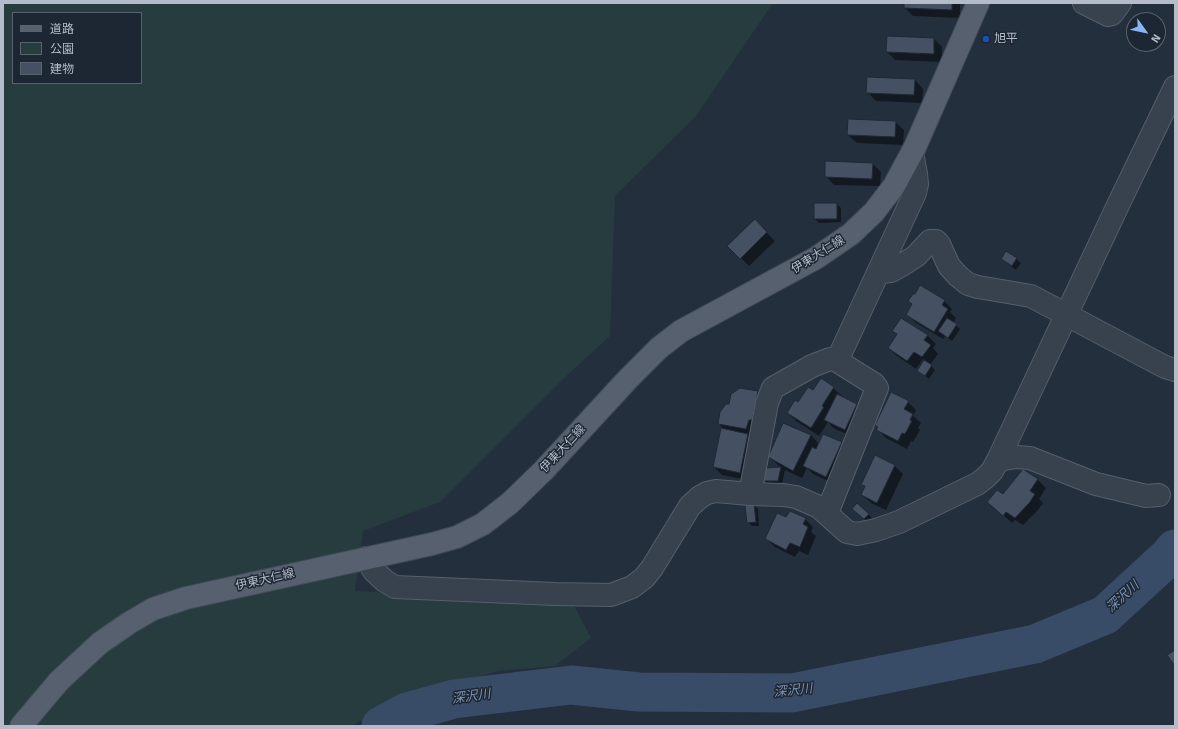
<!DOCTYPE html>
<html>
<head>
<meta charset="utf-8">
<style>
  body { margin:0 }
  #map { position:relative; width:1178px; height:729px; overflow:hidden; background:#242f3e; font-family:Signika,"Noto Sans JP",sans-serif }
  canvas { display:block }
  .frame { position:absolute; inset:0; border:4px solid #b4bcc9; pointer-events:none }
  .legend { position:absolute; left:12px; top:12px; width:130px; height:72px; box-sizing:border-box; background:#1d2633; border:1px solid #59626f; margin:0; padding:5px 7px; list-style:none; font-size:12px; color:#b4bcc9 }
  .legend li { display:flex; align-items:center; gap:8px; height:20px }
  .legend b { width:20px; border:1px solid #59626f }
  .north { position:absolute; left:1126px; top:12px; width:40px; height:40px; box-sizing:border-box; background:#1d2633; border:1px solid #59626f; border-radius:50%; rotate:123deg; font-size:11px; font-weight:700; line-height:16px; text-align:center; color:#b4bcc9 }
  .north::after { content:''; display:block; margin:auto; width:14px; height:18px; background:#8ab4f8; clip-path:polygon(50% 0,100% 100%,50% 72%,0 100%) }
</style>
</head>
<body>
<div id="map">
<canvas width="1178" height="729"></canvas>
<div class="frame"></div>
<ul class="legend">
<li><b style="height:5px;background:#56606e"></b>道路</li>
<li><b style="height:11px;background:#263c3f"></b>公園</li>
<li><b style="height:11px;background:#455162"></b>建物</li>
</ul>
<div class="north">N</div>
</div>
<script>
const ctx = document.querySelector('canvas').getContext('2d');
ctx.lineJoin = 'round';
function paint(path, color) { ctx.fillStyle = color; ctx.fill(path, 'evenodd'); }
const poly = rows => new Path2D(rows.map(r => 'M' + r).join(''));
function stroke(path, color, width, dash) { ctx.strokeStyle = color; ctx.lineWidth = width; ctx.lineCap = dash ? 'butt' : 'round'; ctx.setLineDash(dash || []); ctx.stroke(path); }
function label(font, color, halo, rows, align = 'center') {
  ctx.font = font + ' Signika,"Noto Sans JP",sans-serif'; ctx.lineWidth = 3; ctx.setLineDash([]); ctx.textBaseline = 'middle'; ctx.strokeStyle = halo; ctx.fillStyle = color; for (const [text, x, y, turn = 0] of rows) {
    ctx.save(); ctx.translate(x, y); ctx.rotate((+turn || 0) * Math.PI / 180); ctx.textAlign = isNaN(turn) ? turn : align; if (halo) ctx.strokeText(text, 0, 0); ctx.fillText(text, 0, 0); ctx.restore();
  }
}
const green = poly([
  [3,3,773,3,696,116,615,196,610,336,564,378,440,502,363,531,355,591,573,603,591,638,555,666,498,671,396,703,351,726,3,726],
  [13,13,141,13,141,83,13,83]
]);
const shadow = poly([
  [905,3,960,3,960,18,913,16,905,8],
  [934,39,942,47,942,62,895,60,887,52],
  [915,80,923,89,922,103,876,101,868,93],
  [895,122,904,130,903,145,857,143,848,135],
  [873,164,881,172,880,186,834,185,826,176],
  [837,204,841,208,841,222,819,223,815,219],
  [755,221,775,241,749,266,729,246],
  [1007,252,1021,263,1016,270,1002,259],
  [909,301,944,301,952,309,950,312,956,318,953,323,960,329,952,341,945,336,943,339,916,323,907,314,913,305],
  [901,320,928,336,936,344,933,348,938,354,930,365,935,370,929,379,918,370,925,361,923,359,916,369,897,356,889,348,898,335,893,331],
  [833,388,842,396,841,397,856,405,865,413,853,437,833,428,828,422,819,436,796,421,788,413,813,391],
  [757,392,766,401,755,437,748,436,756,443,748,480,722,475,714,467,726,431,719,424,730,405],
  [908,402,916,410,913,416,921,423,918,428,920,430,913,442,911,441,907,449,886,438,878,430],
  [811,435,819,444,841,443,850,451,835,484,813,474,807,468,802,478,785,470,782,484,769,485,765,481,767,469,781,468,769,457],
  [894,465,903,474,886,510,871,503,862,495,866,488,862,484],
  [1023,470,1038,480,1046,488,1039,499,1043,503,1038,510,1023,525,1015,520,1012,523,989,502,1003,495],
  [754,505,758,509,759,526,752,526,748,522],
  [858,513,868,514,872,518,868,522],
  [786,518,805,519,813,527,811,532,816,536,808,555,799,551,795,557,775,547,766,539]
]);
const river = poly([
  [381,726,407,712,454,699,571,685,639,692,792,693,1035,644,1105,615,1169,556,1175,549]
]);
const building = poly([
  [904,3,952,3,952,10,904,8,904,3],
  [887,36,934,38,934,54,886,52,887,36],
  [867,77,915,79,914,95,866,93,867,77],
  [848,119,896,121,895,137,847,135,848,119],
  [825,161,873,163,872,179,825,177,825,161],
  [814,203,837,203,837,219,814,219,814,203],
  [755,219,767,232,740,259,727,246,755,219],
  [1006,251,1017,258,1012,266,1001,259,1006,251],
  [920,285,945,300,942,305,948,309,934,332,906,315,912,304,908,301,913,294,915,294,920,285],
  [901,318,928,335,924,340,931,345,922,357,914,352,907,361,888,348,897,334,892,331,901,318],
  [947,318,957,324,948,338,938,331,947,318],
  [924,360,932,365,925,376,917,371,924,360],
  [821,378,834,387,822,406,824,407,811,428,787,413,795,400,798,402,808,387,813,390,821,378],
  [740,388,758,391,752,420,749,420,746,429,718,424,720,412,726,404,729,404,731,394,740,388],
  [891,392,909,401,904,409,913,414,910,420,912,421,905,434,902,433,898,441,876,430,878,427,875,425,891,392],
  [837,394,857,404,845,430,824,420,837,394],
  [783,423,811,435,793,471,768,457,783,423],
  [721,428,748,434,740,473,713,467,721,428],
  [823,434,842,442,826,477,803,466,812,447,816,449,823,434],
  [875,455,895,465,877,503,861,495,865,486,861,485,875,455],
  [781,467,778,481,764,481,766,468,781,467],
  [1023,469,1038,479,1030,491,1035,494,1030,502,1015,518,1006,512,1003,516,987,502,997,490,1003,494,1023,469],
  [857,503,869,514,864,519,852,509,857,503],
  [754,504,756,522,747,523,745,505,754,504],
  [790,511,806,518,803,524,808,527,800,547,790,543,786,550,765,539,777,513,786,517,790,511],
  [1175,650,1175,666,1167,655,1175,650]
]);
const minor = poly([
  [1084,3,1108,15,1112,14,1120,3],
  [879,272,891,271,902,265,916,256,930,241,936,241,939,244,949,266,958,276,968,284,978,287,1031,296,1165,367,1175,370],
  [837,361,915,193,917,184,916,174,912,153],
  [998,460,1016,457,1030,458,1096,484,1146,496,1159,495],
  [750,494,767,403,773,388,812,366,830,359,834,359,874,384,877,388,827,513],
  [366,558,374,571,385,581,395,587,555,594,611,595,632,587,644,578,652,568,690,506,700,497,707,493,716,491,750,494,783,495,796,497,819,507,847,532,857,534,876,530,899,522,977,484,985,478,992,471,998,460,1119,203,1175,87]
]);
const primary = poly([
  [21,726,59,681,100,643,129,623,153,609,186,598,432,544,457,537,483,524,510,503,544,470,628,379,659,348,681,331,816,258,851,234,874,212,894,186,915,147,978,3]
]);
const markers = [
  [986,39,4,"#1a4fb4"]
];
const poiNames = [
  ["旭平",994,39]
];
const streetNames = [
  ["伊東大仁線",818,255,-32],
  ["伊東大仁線",563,449,-47],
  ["伊東大仁線",265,580,-13]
];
const waterNames = [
  ["深沢川",1123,597,-43],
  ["深沢川",793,691,-6],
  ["深沢川",471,697,-8]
];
paint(green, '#263c3f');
paint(shadow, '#0007');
stroke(river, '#394c67', 39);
paint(building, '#455162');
stroke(building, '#1f2835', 1);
stroke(minor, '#565f6c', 24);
stroke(primary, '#414a57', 24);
stroke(minor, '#38414e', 22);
stroke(primary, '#56606e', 22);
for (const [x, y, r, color] of markers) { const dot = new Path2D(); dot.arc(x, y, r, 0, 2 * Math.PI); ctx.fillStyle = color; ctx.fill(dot); stroke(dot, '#1d2633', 1.5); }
label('12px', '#b4bcc9', '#1d2633', poiNames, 'left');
label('12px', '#b4bcc9', '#1d2633', streetNames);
label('italic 13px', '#7c92b1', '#1d2633', waterNames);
</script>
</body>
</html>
